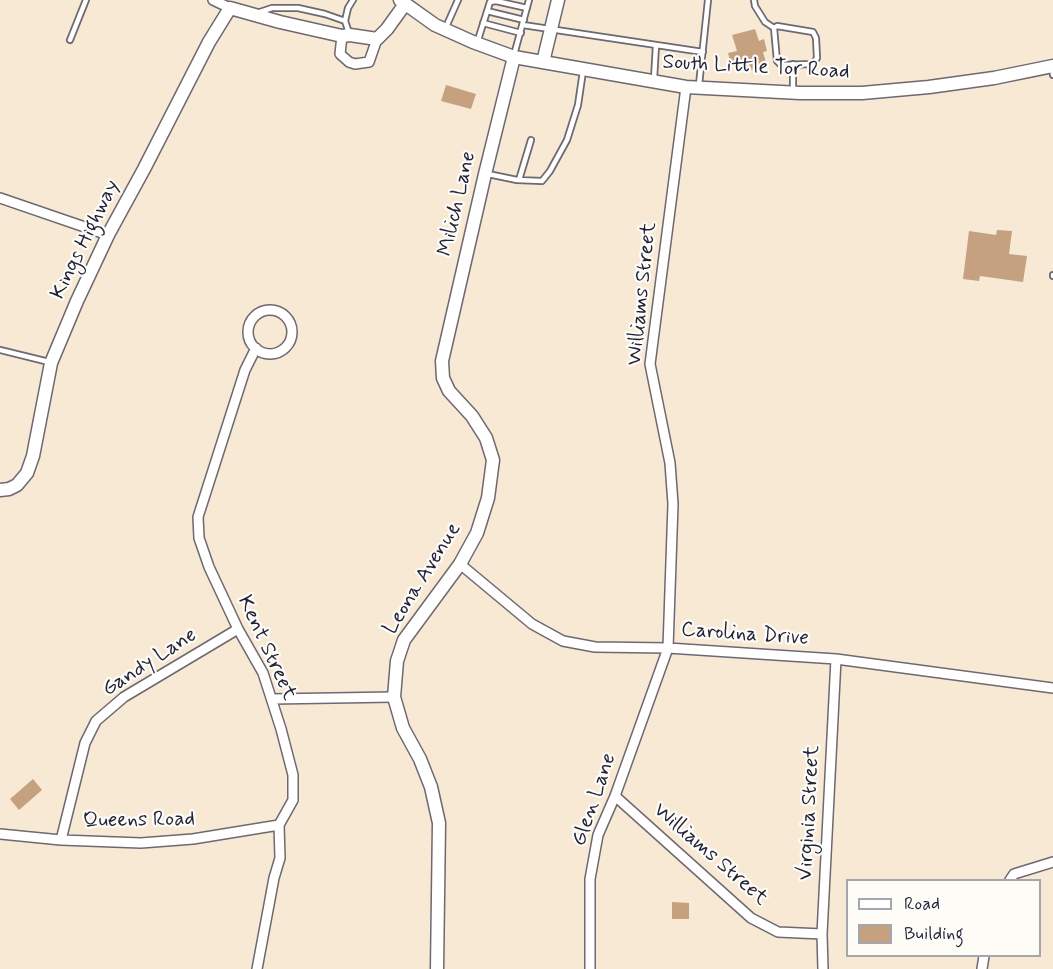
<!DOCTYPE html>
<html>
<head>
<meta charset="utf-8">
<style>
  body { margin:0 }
  #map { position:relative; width:1053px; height:969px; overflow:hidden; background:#f7e9d4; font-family:Mynerve,sans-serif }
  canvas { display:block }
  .legend { position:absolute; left:846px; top:879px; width:195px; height:78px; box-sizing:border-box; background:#fdfcf7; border:2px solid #a5a5ac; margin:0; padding:8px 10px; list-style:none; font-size:18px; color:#22223b }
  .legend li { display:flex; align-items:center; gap:12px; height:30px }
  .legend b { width:30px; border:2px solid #a5a5ac }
</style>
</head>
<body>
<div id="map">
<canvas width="1053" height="969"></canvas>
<ul class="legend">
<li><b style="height:8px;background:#fff"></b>Road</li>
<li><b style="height:16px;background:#c6a17f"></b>Building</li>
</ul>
</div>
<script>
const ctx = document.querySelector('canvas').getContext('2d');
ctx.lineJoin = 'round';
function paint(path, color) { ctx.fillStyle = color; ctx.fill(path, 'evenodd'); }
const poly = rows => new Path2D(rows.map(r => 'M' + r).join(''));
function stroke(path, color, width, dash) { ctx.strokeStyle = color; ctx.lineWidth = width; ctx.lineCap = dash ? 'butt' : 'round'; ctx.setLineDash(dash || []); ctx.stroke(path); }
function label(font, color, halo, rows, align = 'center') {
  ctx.font = font + ' Mynerve,sans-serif'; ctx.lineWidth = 4.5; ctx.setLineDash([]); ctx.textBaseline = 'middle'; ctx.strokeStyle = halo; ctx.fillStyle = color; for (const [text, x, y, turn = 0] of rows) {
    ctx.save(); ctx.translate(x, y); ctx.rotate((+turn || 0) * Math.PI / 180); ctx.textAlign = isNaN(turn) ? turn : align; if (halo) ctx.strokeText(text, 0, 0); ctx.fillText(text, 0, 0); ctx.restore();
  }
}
const building = poly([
  [755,29,759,41,764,39,767,51,763,52,767,66,751,70,749,64,743,65,742,61,731,64,728,53,737,51,732,35],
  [446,85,476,94,471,109,441,101],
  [997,230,1012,231,1009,254,1027,256,1023,282,980,276,979,281,963,279,969,231,996,235],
  [33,779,42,790,19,810,10,799],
  [672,902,689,903,689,919,672,919]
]);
const lane = poly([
  [754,0,755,6,765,22,774,28,777,26,813,32,816,38,817,58,813,64,781,65,777,61,774,28],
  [487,11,524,20],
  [257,13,272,8,298,8,325,14,345,21],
  [483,23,521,33],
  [523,25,703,52],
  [446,27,458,0],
  [349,33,345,21,348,8,353,0],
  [70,40,86,0],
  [477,43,490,2,496,1,527,8],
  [514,55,529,0],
  [793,64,793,91],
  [1052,66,1053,75],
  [654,79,656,45],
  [699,85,708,0],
  [488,174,517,180,542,181,550,171,567,140,578,105,583,71],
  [519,180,531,140],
  [1053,276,1053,275],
  [0,350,49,362]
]);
const street = poly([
  [213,0,230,8],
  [342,36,340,54,349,62,355,64,369,62,377,39],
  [0,198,108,235],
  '248 332a22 22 0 1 1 44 0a22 22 0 1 1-44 0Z',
  [256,348,245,370,198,517,199,538,209,567,238,629,263,673,281,729,293,775,293,800,279,825,280,858,274,878,257,969],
  [460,564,532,624,563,641,595,647,668,648,836,659,1053,688],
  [272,699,394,697],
  [615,796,751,918,778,932,822,934],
  [0,834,61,840,141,843,193,839,279,825],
  [61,840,85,743,96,721,124,697,238,629],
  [1010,880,1014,874,1053,862],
  [590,969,590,879,598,835,615,796,668,648,673,504,670,463,650,364,686,87],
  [823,969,822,934,836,659],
  [982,969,984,956]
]);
const secondary = poly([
  [400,0,435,25,473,42,514,57,686,87,800,93,862,93,929,87,994,78,1053,66],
  [543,62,558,0],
  [0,490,9,489,17,485,27,473,33,456,51,363,77,301,108,235,144,169,209,42,230,8,280,22,342,36,350,35,377,39,387,29,405,4],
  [437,969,439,823,431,787,420,759,403,728,394,697,397,661,404,640,460,564,477,533,488,498,493,460,486,438,472,416,449,391,443,378,442,361,485,174,514,57]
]);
const streetNames = [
  ["South Little Tor Road",756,68,3],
  ["Milich Lane",458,204,-77],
  ["Kings Highway",86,240,-64],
  ["Williams Street",643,294,-84],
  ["Leona Avenue",423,579,-58],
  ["Carolina Drive",745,635,4],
  ["Kent Street",266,648,65],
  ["Gandy Lane",150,663,-33],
  ["Glen Lane",595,800,-71],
  ["Virginia Street",810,813,-87],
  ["Queens Road",139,821,-1],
  ["Williams Street",710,855,41]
];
paint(building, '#c6a17f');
stroke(lane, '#6d6871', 8);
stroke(street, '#6d6871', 12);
stroke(secondary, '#6d6871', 15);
stroke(lane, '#fff', 4.5);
stroke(street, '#fff', 9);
stroke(secondary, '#fff', 12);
label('21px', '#22223b', '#fdfcf7', streetNames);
</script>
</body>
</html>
